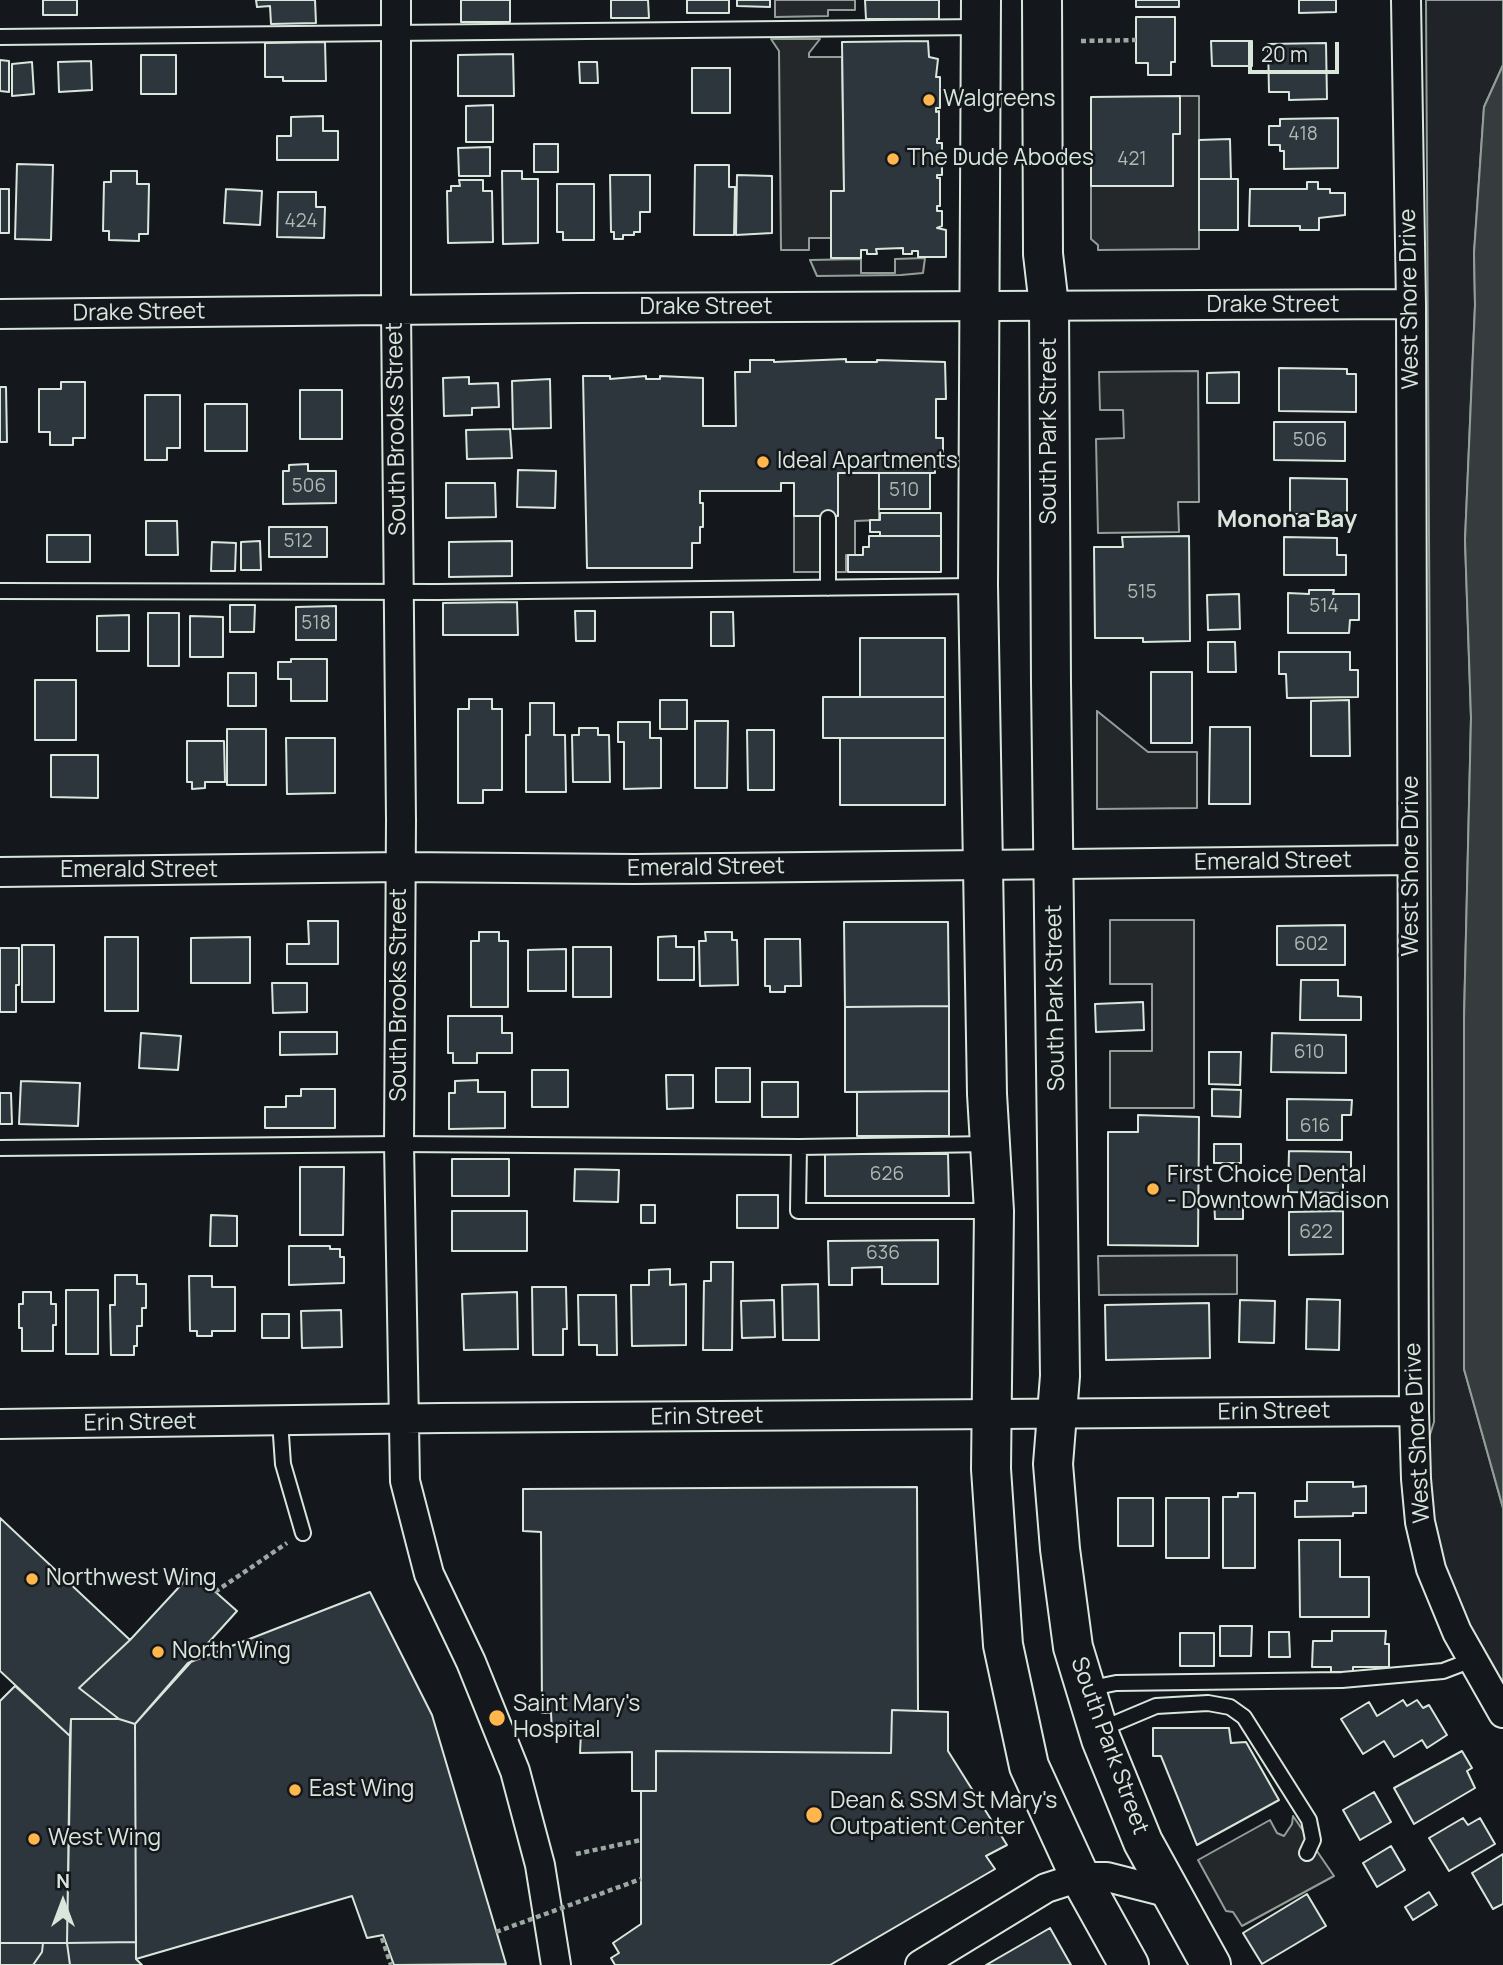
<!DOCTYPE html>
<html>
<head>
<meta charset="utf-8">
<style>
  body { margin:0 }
  #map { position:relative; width:1503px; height:1965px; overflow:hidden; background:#14181c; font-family:Manrope,sans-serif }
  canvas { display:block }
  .north { position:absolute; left:28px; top:1867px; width:70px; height:70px; -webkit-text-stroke:5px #14181c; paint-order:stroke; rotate:0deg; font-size:19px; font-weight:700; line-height:28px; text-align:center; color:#d8e6dc }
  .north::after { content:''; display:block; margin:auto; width:24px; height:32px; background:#d8e6dc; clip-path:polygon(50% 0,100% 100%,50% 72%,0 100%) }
  .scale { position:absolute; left:1248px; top:42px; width:91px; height:32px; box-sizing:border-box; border:4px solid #d8e6dc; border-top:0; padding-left:9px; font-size:21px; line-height:24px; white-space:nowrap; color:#d8e6dc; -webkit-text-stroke:5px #14181c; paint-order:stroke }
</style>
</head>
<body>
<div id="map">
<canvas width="1503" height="1965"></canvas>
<div class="north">N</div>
<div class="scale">20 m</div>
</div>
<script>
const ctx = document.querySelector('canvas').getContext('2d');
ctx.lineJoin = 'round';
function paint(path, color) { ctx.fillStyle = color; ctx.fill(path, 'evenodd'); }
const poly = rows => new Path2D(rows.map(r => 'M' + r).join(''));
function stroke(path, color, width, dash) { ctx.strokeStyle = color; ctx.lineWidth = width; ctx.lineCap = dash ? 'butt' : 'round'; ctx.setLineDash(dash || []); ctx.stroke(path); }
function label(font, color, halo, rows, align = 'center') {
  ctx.font = font + ' Manrope,sans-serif'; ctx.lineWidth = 5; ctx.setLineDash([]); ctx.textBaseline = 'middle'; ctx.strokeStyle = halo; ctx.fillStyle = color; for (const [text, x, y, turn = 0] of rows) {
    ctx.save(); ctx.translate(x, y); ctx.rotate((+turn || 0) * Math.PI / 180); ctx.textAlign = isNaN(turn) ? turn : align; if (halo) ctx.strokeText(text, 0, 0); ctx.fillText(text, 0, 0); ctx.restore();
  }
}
const green = poly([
  [1426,0,1503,0,1503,65,1484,107,1474,253,1475,305,1465,540,1471,718,1464,1019,1464,1369,1503,1508,1503,1713,1472,1660,1416,1479,1434,1422,1426,0],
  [925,258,923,273,901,275,817,276,810,260,861,259,861,273,895,273,895,259,925,258]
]);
const parking = poly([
  [775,0,855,0,855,10,828,10,828,16,775,17,775,0],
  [771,39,820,39,809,53,809,57,842,57,844,191,831,191,831,238,809,238,809,250,781,250,779,51,771,39],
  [1180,96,1199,96,1199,249,1098,250,1098,245,1091,239,1091,186,1173,186,1173,134,1180,96],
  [1198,371,1199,502,1178,502,1179,532,1098,533,1096,439,1124,438,1123,410,1100,410,1099,372,1198,371],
  [838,473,879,473,879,520,855,521,855,555,846,555,846,572,794,572,794,516,838,516,838,473],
  [1097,711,1148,752,1197,752,1197,808,1097,809,1097,711],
  [1110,920,1194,920,1194,1108,1110,1108,1110,1051,1152,1051,1152,984,1110,984,1110,920],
  [1237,1255,1237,1294,1099,1295,1098,1256,1237,1255],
  [1293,1816,1334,1876,1242,1926,1233,1912,1226,1911,1198,1860,1270,1820,1277,1833,1284,1836,1292,1824,1293,1816]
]);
const water = poly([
  [1503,65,1503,1508,1464,1369,1464,1019,1471,718,1465,540,1475,305,1474,253,1484,107,1503,65]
]);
const building = poly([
  [43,0,77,0,77,15,43,15,43,0],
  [256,0,315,0,316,23,271,24,270,6,257,7,256,0],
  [461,0,510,0,510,22,461,22,461,0],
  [611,0,648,0,649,18,611,18,611,0],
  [687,0,729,0,729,13,687,13,687,0],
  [737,0,770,0,770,7,737,6,737,0],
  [865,0,939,0,939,19,866,19,865,0],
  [1136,0,1179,0,1179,7,1136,7,1136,0],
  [1299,0,1336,0,1336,12,1299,13,1299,0],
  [1136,17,1175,17,1175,62,1171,62,1171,75,1148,75,1148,63,1136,63,1136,17],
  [928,41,929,57,938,59,936,77,940,77,940,108,936,108,936,112,939,111,939,139,937,139,937,143,942,143,942,175,937,175,937,178,940,178,940,206,937,206,937,211,942,211,942,226,937,228,946,230,946,257,918,257,918,251,912,251,912,254,903,254,903,248,876,249,877,254,867,254,867,250,861,250,861,258,831,258,831,191,844,191,842,42,928,41],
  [1211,41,1252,41,1252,66,1212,66,1211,41],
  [325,42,326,81,283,81,283,77,265,77,265,43,325,42],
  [1326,43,1327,99,1289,100,1289,92,1269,92,1268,44,1326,43],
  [513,54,514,96,458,96,458,55,513,54],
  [141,55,176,55,176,94,141,94,141,55],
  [0,60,9,61,9,92,0,91,0,60],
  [91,61,92,90,59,92,58,62,91,61],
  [32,62,34,94,12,96,12,64,32,62],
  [579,62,597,62,598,83,580,83,579,62],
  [692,68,730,68,730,113,692,113,692,68],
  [1180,96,1180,134,1173,134,1173,186,1091,186,1091,97,1180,96],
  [493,105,493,142,466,142,466,106,493,105],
  [323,116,323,131,338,131,338,160,277,160,277,136,291,136,291,117,323,116],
  [1338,118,1338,168,1284,169,1284,151,1280,151,1280,145,1269,145,1269,126,1280,126,1280,119,1338,118],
  [1230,139,1231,179,1199,179,1199,140,1230,139],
  [534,144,558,144,558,172,534,172,534,144],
  [490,147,490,176,459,176,458,148,490,147],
  [17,164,53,165,51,240,15,239,17,164],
  [695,165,729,165,729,187,735,187,734,235,694,235,695,165],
  [111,171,137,171,137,184,149,184,148,234,139,234,139,241,109,240,109,231,103,231,104,182,111,182,111,171],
  [502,171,522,171,522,179,538,179,538,243,503,244,502,171],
  [610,175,650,175,650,212,640,212,640,232,634,232,634,235,623,235,623,239,614,239,614,232,611,232,610,175],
  [737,175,772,176,772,233,736,235,737,175],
  [1199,179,1238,179,1238,230,1199,230,1199,179],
  [459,180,483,180,483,191,492,191,493,242,448,243,447,191,451,191,451,186,460,186,459,180],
  [1307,182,1318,182,1318,189,1330,189,1330,193,1345,193,1345,215,1319,218,1319,230,1300,230,1300,226,1249,226,1250,189,1307,189,1307,182],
  [557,184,594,184,594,240,563,240,563,232,557,232,557,184],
  [0,189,9,189,9,233,0,233,0,189],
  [226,189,262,191,260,225,224,223,226,189],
  [278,192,316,192,316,207,325,207,324,238,277,237,278,192],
  [846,359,846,362,877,362,877,360,945,362,946,399,936,399,936,438,943,438,943,468,935,468,935,473,838,473,838,516,794,516,794,483,781,483,781,491,700,491,700,503,703,503,703,527,700,527,700,543,692,543,692,568,587,568,583,376,610,376,610,379,646,376,646,379,660,379,660,376,703,378,703,426,736,426,735,372,750,372,750,360,774,360,774,362,846,359],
  [1279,368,1347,369,1347,374,1356,374,1356,412,1279,411,1279,368],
  [1239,372,1239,403,1207,403,1207,373,1239,372],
  [469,377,469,384,498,383,499,407,472,408,472,415,444,416,443,378,469,377],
  [550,379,551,428,513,429,512,381,550,379],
  [61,382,85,382,85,438,73,438,73,445,50,445,50,432,39,432,39,389,61,389,61,382],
  [0,387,6,387,7,442,0,442,0,387],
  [300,390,342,390,342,439,300,439,300,390],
  [145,395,180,395,180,448,167,448,167,460,145,460,145,395],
  [205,404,247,404,247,451,205,451,205,404],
  [1274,422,1345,422,1345,461,1274,460,1274,422],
  [510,429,512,458,467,459,466,430,510,429],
  [308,464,308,471,336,471,336,503,283,504,283,471,289,471,289,465,308,464],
  [518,470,556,471,555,508,517,507,518,470],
  [879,473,930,473,930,509,879,509,879,473],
  [1290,478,1347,479,1347,514,1290,514,1290,478],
  [446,483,495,483,496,517,446,518,446,483],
  [880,513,941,513,941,536,880,536,880,532,870,532,870,520,880,520,880,513],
  [146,521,177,521,178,555,146,555,146,521],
  [269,527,327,527,327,557,269,557,269,527],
  [47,535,90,535,90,562,47,562,47,535],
  [869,536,941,536,941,572,848,572,848,555,863,555,863,547,869,547,869,536],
  [1189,536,1190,641,1143,642,1143,638,1095,638,1094,547,1123,547,1122,537,1189,536],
  [1284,537,1337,538,1337,555,1346,555,1346,575,1284,575,1284,537],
  [260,541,261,570,241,570,241,542,260,541],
  [512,541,512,576,449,577,449,542,512,541],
  [212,542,236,543,235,571,211,571,212,542],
  [1309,590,1334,590,1333,594,1359,594,1359,620,1350,620,1349,633,1288,633,1288,593,1309,594,1309,590],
  [1239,594,1240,629,1208,630,1207,595,1239,594],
  [517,602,518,635,443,635,443,603,517,602],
  [230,605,255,605,254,632,230,632,230,605],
  [336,606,336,640,296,640,296,607,336,606],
  [575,611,595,611,595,641,576,641,575,611],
  [711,612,733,612,734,646,711,646,711,612],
  [148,613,179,613,179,666,148,666,148,613],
  [129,615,129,651,97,651,97,616,129,615],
  [190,616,223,617,223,657,190,657,190,616],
  [860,638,945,638,945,697,860,697,860,638],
  [1208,642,1235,642,1236,672,1208,672,1208,642],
  [1279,652,1350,652,1350,670,1358,670,1358,697,1287,698,1286,674,1279,674,1279,652],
  [291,659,327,659,327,701,291,701,291,679,278,679,278,662,291,662,291,659],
  [1151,672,1192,672,1192,743,1151,743,1151,672],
  [228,673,256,673,256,706,228,706,228,673],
  [35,680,76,680,76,740,35,740,35,680],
  [823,697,945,697,945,738,823,738,823,697],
  [469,699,492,699,492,709,502,709,502,790,483,790,483,803,458,803,458,709,469,709,469,699],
  [660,700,687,700,687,729,660,729,660,700],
  [1349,700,1350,756,1311,756,1311,701,1349,700],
  [530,703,554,703,554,735,565,735,566,792,526,792,526,735,530,735,530,703],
  [695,721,728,721,727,788,695,788,695,721],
  [618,722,650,722,650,738,661,738,661,788,624,789,624,742,618,742,618,722],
  [1210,727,1250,727,1250,804,1209,804,1210,727],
  [579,728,598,728,598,735,609,735,610,782,573,782,572,735,579,735,579,728],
  [227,729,266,729,266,785,227,785,227,729],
  [747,730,774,730,774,790,748,790,747,730],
  [286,738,335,738,335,793,287,794,286,738],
  [840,738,945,738,945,805,840,805,840,738],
  [187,741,224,741,225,782,205,782,205,788,192,789,192,782,187,782,187,741],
  [51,755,98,755,98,798,51,797,51,755],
  [308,921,338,921,338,964,287,964,287,944,309,944,308,921],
  [844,922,948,922,949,1006,845,1007,844,922],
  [1345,925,1345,965,1277,965,1277,926,1345,925],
  [479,932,499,932,499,941,508,941,508,1007,471,1007,471,941,479,941,479,932],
  [705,932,732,932,732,940,737,940,738,985,700,986,699,941,706,941,705,932],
  [676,936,676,947,694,947,694,980,658,980,658,937,676,936],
  [105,937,138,937,138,1011,105,1011,105,937],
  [250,937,250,983,191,983,191,938,250,937],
  [765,939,800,939,801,986,785,986,785,992,770,992,770,986,765,986,765,939],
  [22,945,54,945,54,1002,22,1002,22,945],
  [573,947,611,947,611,997,573,997,573,947],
  [0,948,19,948,19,985,16,985,16,1012,0,1012,0,948],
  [566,949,566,991,528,991,528,950,566,949],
  [1301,980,1338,980,1338,996,1361,997,1361,1020,1300,1020,1301,980],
  [272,983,307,983,307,1012,273,1013,272,983],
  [1143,1002,1144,1030,1096,1032,1095,1004,1143,1002],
  [949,1006,949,1091,845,1092,845,1007,949,1006],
  [448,1016,502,1016,502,1033,512,1033,512,1053,477,1053,477,1063,453,1063,453,1053,448,1053,448,1016],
  [280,1032,337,1032,337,1054,280,1055,280,1032],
  [141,1033,181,1036,178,1070,139,1068,141,1033],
  [1272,1033,1346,1035,1346,1073,1271,1072,1272,1033],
  [1209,1052,1241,1052,1240,1085,1209,1084,1209,1052],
  [716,1068,750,1068,750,1102,716,1102,716,1068],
  [532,1070,568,1070,568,1107,532,1107,532,1070],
  [666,1075,693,1075,693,1108,667,1109,666,1075],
  [478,1080,478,1092,505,1092,505,1128,449,1129,449,1093,455,1093,455,1081,478,1080],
  [21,1081,80,1083,78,1126,19,1124,21,1081],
  [762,1082,798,1082,798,1117,762,1117,762,1082],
  [301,1089,335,1089,335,1128,265,1128,265,1107,286,1107,286,1096,301,1096,301,1089],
  [1212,1089,1241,1090,1240,1117,1212,1116,1212,1089],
  [949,1091,949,1136,857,1136,857,1092,949,1091],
  [0,1093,11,1093,12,1124,0,1124,0,1093],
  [1287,1099,1352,1100,1351,1115,1342,1115,1342,1140,1287,1140,1287,1099],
  [1138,1115,1199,1117,1198,1246,1108,1245,1108,1132,1138,1132,1138,1115],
  [1214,1144,1241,1144,1241,1163,1214,1163,1214,1144],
  [1289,1151,1351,1152,1351,1168,1343,1168,1343,1193,1288,1192,1289,1151],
  [825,1154,948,1154,949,1196,825,1196,825,1154],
  [452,1159,509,1159,509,1196,452,1196,452,1159],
  [300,1167,344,1167,343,1235,300,1235,300,1167],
  [575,1169,619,1170,618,1202,574,1201,575,1169],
  [737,1195,778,1195,778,1228,737,1228,737,1195],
  [1243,1197,1243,1219,1215,1219,1214,1198,1243,1197],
  [641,1205,655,1205,655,1223,641,1223,641,1205],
  [452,1211,527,1211,527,1251,452,1251,452,1211],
  [1343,1211,1343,1254,1289,1255,1289,1212,1343,1211],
  [211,1215,237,1216,237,1246,210,1246,211,1215],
  [938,1240,938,1284,882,1284,882,1267,852,1268,852,1285,829,1285,828,1241,938,1240],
  [289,1246,330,1246,330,1249,340,1249,340,1257,344,1257,344,1283,289,1285,289,1246],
  [711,1262,733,1262,732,1350,703,1350,704,1281,711,1281,711,1262],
  [670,1269,670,1285,686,1284,686,1345,632,1346,631,1285,649,1285,649,1270,670,1269],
  [115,1275,137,1275,137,1284,146,1284,146,1308,142,1308,142,1326,137,1326,137,1346,134,1346,134,1355,111,1355,110,1305,115,1305,115,1275],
  [189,1276,212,1276,212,1287,235,1287,235,1331,212,1331,212,1336,197,1336,197,1331,190,1331,189,1276],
  [818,1284,819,1340,783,1340,782,1285,818,1284],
  [532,1287,566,1287,567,1329,563,1329,563,1355,533,1355,532,1287],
  [66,1290,98,1290,98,1354,66,1354,66,1290],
  [23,1292,51,1292,51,1304,56,1304,56,1325,53,1325,53,1351,22,1351,22,1328,19,1328,19,1304,23,1304,23,1292],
  [517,1292,518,1349,464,1350,462,1294,517,1292],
  [578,1295,616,1295,617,1355,597,1355,597,1345,579,1345,578,1295],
  [1307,1299,1340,1300,1339,1350,1306,1349,1307,1299],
  [774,1300,775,1337,742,1338,741,1301,774,1300],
  [1240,1300,1275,1301,1274,1343,1239,1342,1240,1300],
  [1209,1303,1210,1358,1106,1360,1105,1305,1209,1303],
  [341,1310,342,1347,302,1348,301,1311,341,1310],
  [262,1314,289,1314,289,1338,262,1338,262,1314],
  [1307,1482,1353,1482,1353,1487,1366,1486,1366,1513,1353,1513,1353,1516,1295,1517,1295,1501,1307,1501,1307,1482],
  [917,1487,918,1711,892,1710,891,1753,656,1751,656,1791,632,1791,632,1752,580,1753,581,1732,552,1732,551,1713,542,1713,541,1532,523,1531,523,1489,917,1487],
  [1238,1493,1255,1493,1255,1568,1223,1568,1223,1497,1238,1497,1238,1493],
  [1118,1498,1153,1498,1153,1546,1118,1546,1118,1498],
  [1166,1498,1209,1498,1209,1558,1166,1558,1166,1498],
  [0,1518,130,1640,79,1688,119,1719,71,1719,70,1736,0,1671,0,1518],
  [1299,1540,1340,1540,1340,1577,1369,1577,1369,1617,1300,1617,1299,1540],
  [193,1572,237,1611,135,1724,119,1719,79,1688,130,1640,193,1572],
  [370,1592,432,1715,506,1964,394,1965,383,1935,367,1938,352,1896,136,1959,135,1724,188,1663,370,1592],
  [1220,1626,1252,1626,1251,1656,1220,1656,1220,1626],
  [1332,1631,1386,1631,1385,1644,1389,1644,1389,1667,1353,1667,1353,1672,1331,1672,1331,1667,1312,1667,1313,1641,1332,1641,1332,1631],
  [1269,1632,1289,1632,1290,1657,1269,1657,1269,1632],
  [1180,1633,1214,1633,1214,1666,1180,1666,1180,1633],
  [15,1686,70,1736,67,1943,0,1943,0,1701,15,1686],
  [1403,1700,1407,1706,1417,1700,1423,1708,1429,1705,1447,1735,1427,1748,1422,1740,1394,1757,1384,1741,1363,1754,1341,1719,1369,1702,1377,1716,1403,1700],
  [892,1710,948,1712,948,1751,1007,1845,986,1856,995,1869,830,1965,615,1965,611,1958,619,1953,613,1943,641,1924,641,1791,656,1791,656,1751,891,1753,892,1710],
  [71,1719,119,1719,135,1724,136,1942,67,1943,71,1719],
  [1153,1728,1229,1728,1231,1743,1246,1742,1279,1800,1197,1845,1161,1756,1153,1756,1153,1728],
  [1462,1751,1472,1768,1467,1771,1475,1788,1414,1824,1394,1788,1462,1751],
  [1374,1792,1391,1822,1360,1840,1343,1810,1374,1792],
  [1463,1818,1468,1825,1480,1818,1495,1844,1449,1871,1429,1838,1463,1818],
  [1391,1846,1405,1870,1377,1887,1363,1863,1391,1846],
  [1503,1854,1503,1904,1493,1909,1472,1873,1503,1854],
  [1429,1892,1437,1905,1413,1920,1405,1907,1429,1892],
  [1307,1894,1326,1926,1262,1964,1243,1933,1307,1894],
  [1050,1928,1071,1965,986,1965,1050,1928],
  [136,1942,136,1959,142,1965,70,1965,67,1943,136,1942],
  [0,1943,43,1943,42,1952,33,1965,0,1965,0,1943],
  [43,1943,67,1943,70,1965,33,1965,42,1952,43,1943]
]);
const path = poly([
  [1081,41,1136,40],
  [215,1592,287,1543],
  [576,1854,641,1840],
  [382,1938,391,1965]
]);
const lane = poly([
  [0,37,979,27],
  [828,518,828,588],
  [0,591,438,592,975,586],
  [799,1147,990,1144],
  [0,1148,399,1144,799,1147,798,1211,992,1211],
  [280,1421,283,1464,303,1533],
  [1087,1689,1116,1683,1342,1680,1443,1671,1472,1660],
  [1099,1730,1156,1706,1208,1703,1230,1707,1244,1717,1309,1820,1313,1840,1307,1853]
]);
const street = poly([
  [396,0,396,310,401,820,399,1144,405,1481,429,1574,471,1662,515,1771,540,1865,556,1965],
  [1406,0,1411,304,1414,1411,1416,1479,1420,1522,1431,1569,1457,1632,1503,1713],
  [0,314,581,308,1411,304],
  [0,872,401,867,635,869,1412,860],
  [0,1424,442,1418,1414,1411],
  [920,1965,1046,1888,1080,1877,1107,1877,1170,1893]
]);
const primary = poly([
  [981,0,978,585,987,1094,994,1211,991,1469,1003,1645,1029,1766,1080,1877,1129,1965],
  [1042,0,1043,254,1049,306,1051,683,1060,1376,1053,1464,1060,1549,1073,1647,1101,1739,1143,1842,1211,1965]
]);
const pathBridge = poly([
  [496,1932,641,1879]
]);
const markers = [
  [929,100,7,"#ffb74d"],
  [893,159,7,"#ffb74d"],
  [763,462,7,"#ffb74d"],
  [1153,1189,7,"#ffb74d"],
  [32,1579,7,"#ffb74d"],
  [158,1652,7,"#ffb74d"],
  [497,1718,9,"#ffb74d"],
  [295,1790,7,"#ffb74d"],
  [814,1815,9,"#ffb74d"],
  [34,1839,7,"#ffb74d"]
];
const numberNames = [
  ["418",1303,135],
  ["421",1132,160],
  ["424",301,222],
  ["506",1310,441],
  ["506",309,487],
  ["510",904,491],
  ["512",298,542],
  ["515",1142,593],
  ["514",1324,607],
  ["518",316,624],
  ["602",1311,945],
  ["610",1309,1053],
  ["616",1315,1127],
  ["626",887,1175],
  ["622",1316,1233],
  ["636",883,1254]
];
const poiNames = [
  ["Walgreens",943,100],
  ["The Dude Abodes",907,159],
  ["Ideal Apartments",777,462],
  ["First Choice Dental",1167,1176],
  ["- Downtown Madison",1167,1202],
  ["Northwest Wing",46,1579],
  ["North Wing",172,1652],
  ["Saint Mary's",513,1705],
  ["Hospital",513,1731],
  ["East Wing",309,1790],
  ["Dean & SSM St Mary's",830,1802],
  ["Outpatient Center",830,1828],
  ["West Wing",48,1839]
];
const streetNames = [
  ["West Shore Drive",1410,299,-91],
  ["Drake Street",1273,306],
  ["Drake Street",706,308],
  ["Drake Street",139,313,-1],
  ["South Brooks Street",397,429,-91],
  ["South Park Street",1050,431,-90],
  ["Emerald Street",1273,862,-1],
  ["West Shore Drive",1412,866,-90],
  ["Emerald Street",706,868,-1],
  ["Emerald Street",139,871],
  ["South Brooks Street",400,995,-90],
  ["South Park Street",1056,998,-91],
  ["Erin Street",1274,1412,-1],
  ["Erin Street",707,1417,-1],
  ["Erin Street",140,1423,-1],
  ["West Shore Drive",1418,1433,-93],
  ["South Park Street",1109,1746,70]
];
const neighbourhoodNames = [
  ["Monona Bay",1287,520]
];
paint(green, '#202428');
stroke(green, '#939e99', 2);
paint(parking, '#24282b');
stroke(parking, '#939e99', 2);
paint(water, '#363b3e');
stroke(water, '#939e99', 2);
paint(building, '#2c363c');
stroke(building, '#d8e6dc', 2);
stroke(lane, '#d8e6dc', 18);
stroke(street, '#d8e6dc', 32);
stroke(primary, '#d8e6dc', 42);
stroke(path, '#9da8a2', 4.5, [5, 3.5]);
stroke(lane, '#14181c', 14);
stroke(street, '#14181c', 28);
stroke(primary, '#14181c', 38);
stroke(pathBridge, '#9da8a2', 4.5, [5, 3.5]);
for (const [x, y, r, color] of markers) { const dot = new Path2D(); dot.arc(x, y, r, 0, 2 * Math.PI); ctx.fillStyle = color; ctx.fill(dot); stroke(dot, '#14181c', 2.5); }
label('19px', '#adbab4', null, numberNames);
label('23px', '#d8e6dc', '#14181c', poiNames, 'left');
label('23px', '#d8e6dc', '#14181c', streetNames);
label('bold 24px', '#d8e6dc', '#14181c', neighbourhoodNames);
</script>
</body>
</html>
